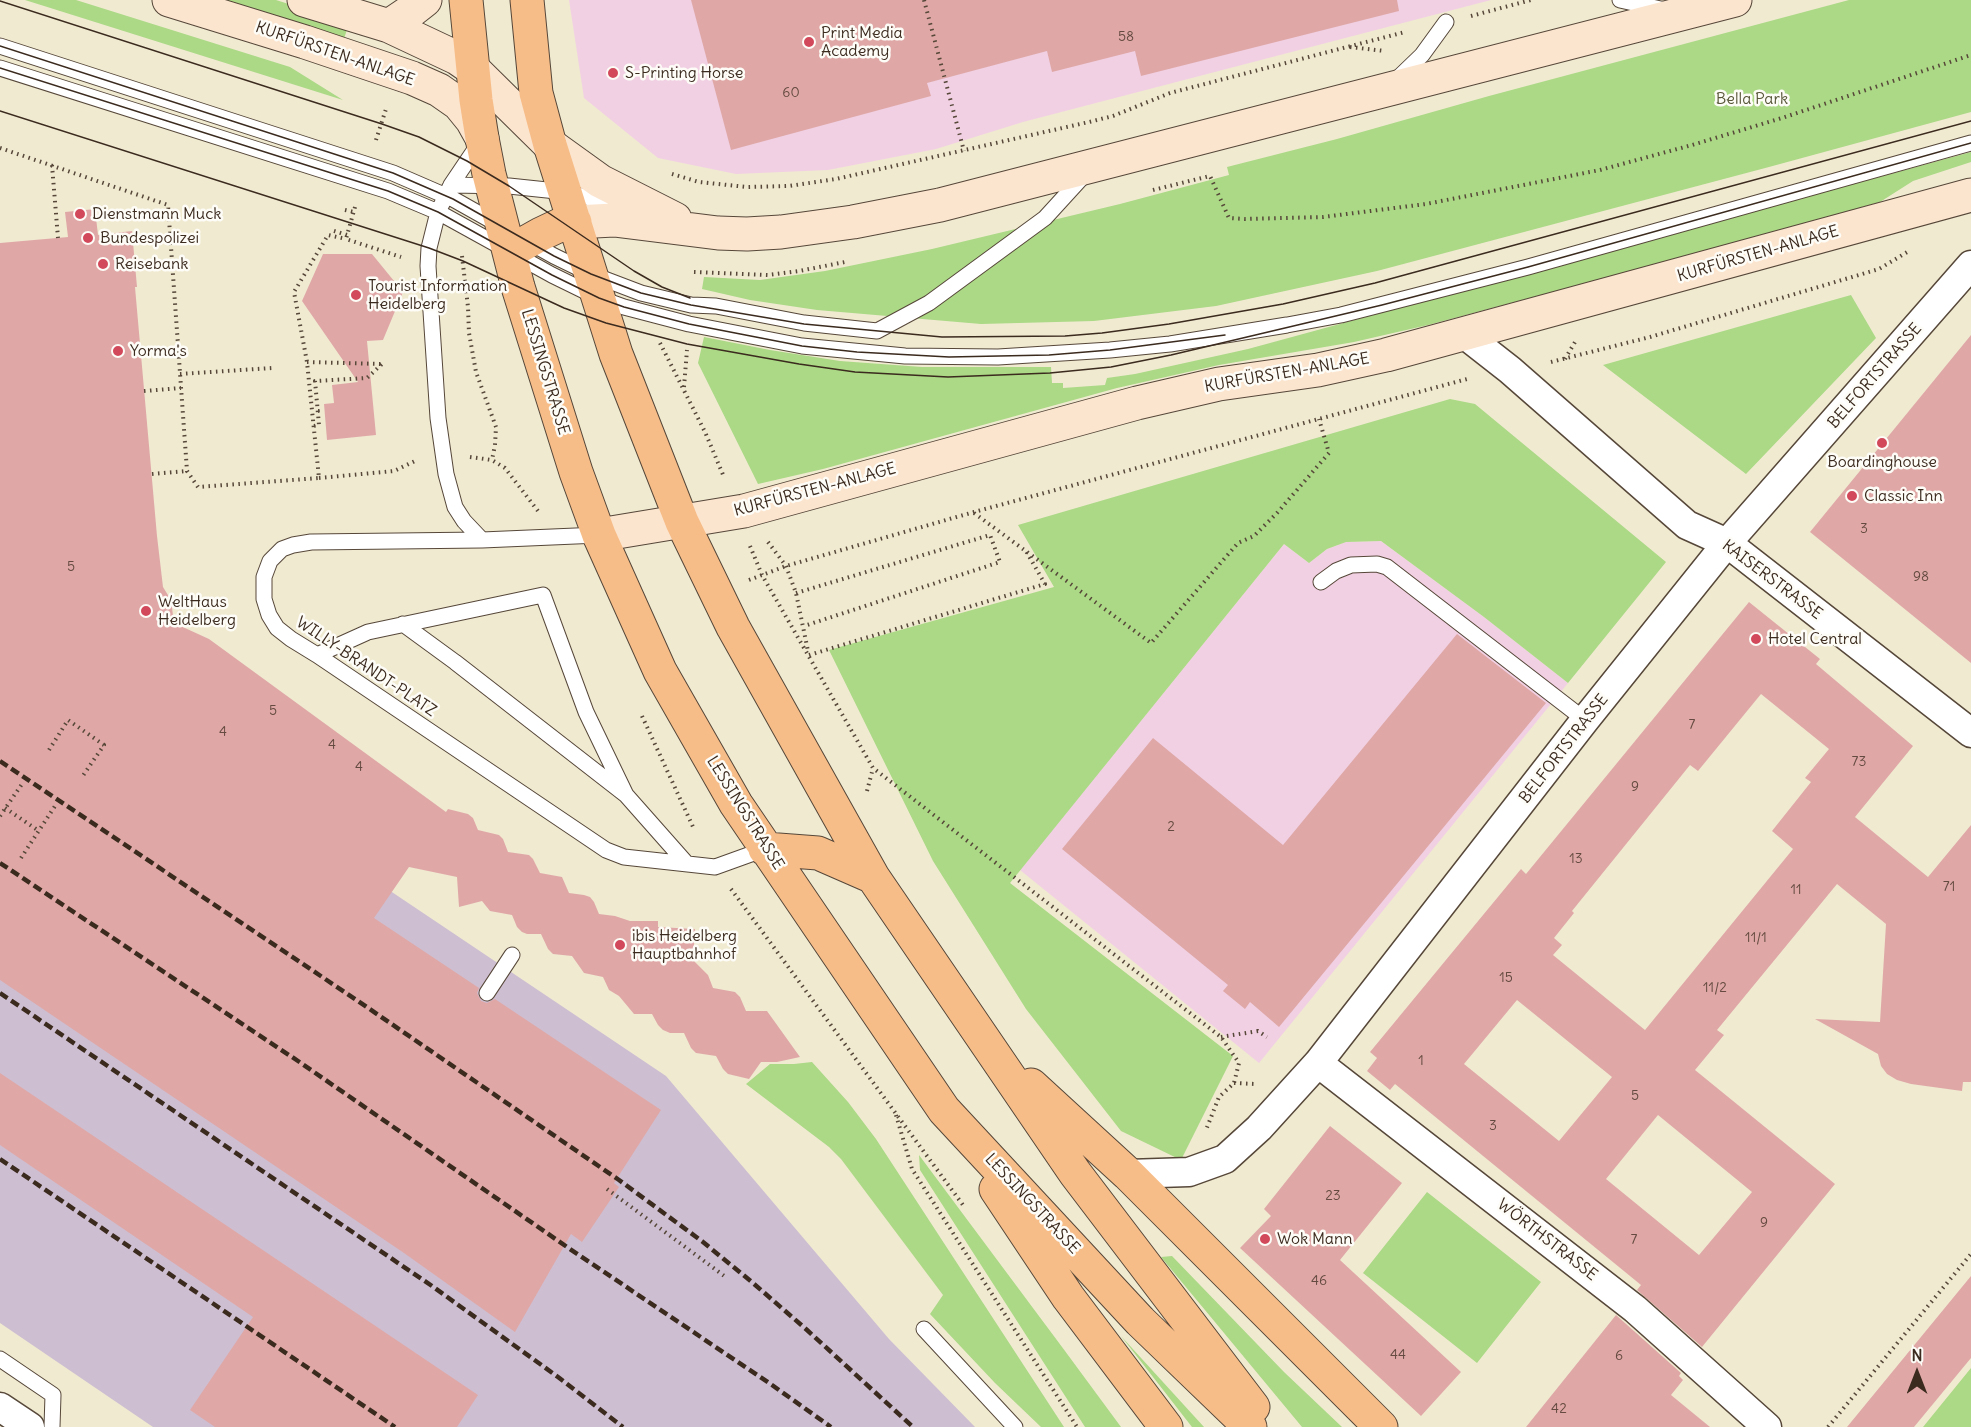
<!DOCTYPE html>
<html>
<head>
<meta charset="utf-8">
<style>
  body { margin:0 }
  #map { position:relative; width:1971px; height:1427px; overflow:hidden; background:#f0ead1; font-family:Delius,sans-serif }
  canvas { display:block }
  .north { position:absolute; left:1887px; top:1343px; width:60px; height:60px; -webkit-text-stroke:4px #fdfcf7; paint-order:stroke; rotate:0deg; font-size:16px; font-weight:700; line-height:24px; text-align:center; color:#3b2a1e }
  .north::after { content:''; display:block; margin:auto; width:21px; height:27px; background:#3b2a1e; clip-path:polygon(50% 0,100% 100%,50% 72%,0 100%) }
</style>
</head>
<body>
<div id="map">
<canvas width="1971" height="1427"></canvas>
<div class="north">N</div>
</div>
<script>
const ctx = document.querySelector('canvas').getContext('2d');
ctx.lineJoin = 'round';
function paint(path, color) { ctx.fillStyle = color; ctx.fill(path, 'evenodd'); }
const poly = rows => new Path2D(rows.map(r => 'M' + r).join(''));
function stroke(path, color, width, dash) { ctx.strokeStyle = color; ctx.lineWidth = width; ctx.lineCap = dash ? 'butt' : 'round'; ctx.setLineDash(dash || []); ctx.stroke(path); }
function label(font, color, halo, rows, align = 'center') {
  ctx.font = font + ' Delius,sans-serif'; ctx.lineWidth = 5; ctx.setLineDash([]); ctx.textBaseline = 'middle'; ctx.strokeStyle = halo; ctx.fillStyle = color; for (const [text, x, y, turn = 0] of rows) {
    ctx.save(); ctx.translate(x, y); ctx.rotate((+turn || 0) * Math.PI / 180); ctx.textAlign = isNaN(turn) ? turn : align; if (halo) ctx.strokeText(text, 0, 0); ctx.fillText(text, 0, 0); ctx.restore();
  }
}
const built = poly([
  [569,0,1491,0,1023,122,936,149,828,170,736,174,658,158,584,98],
  [1381,541,1484,617,1568,683,1259,1063,1020,870,1284,544,1309,563,1327,549,1346,542]
]);
const industrial = poly([
  [0,629,666,1076,889,1339,975,1427,153,1427,0,1323]
]);
const green = poly([
  [25,0,76,0,290,67,343,100],
  [222,0,276,0,349,23,344,39],
  [1849,0,1971,0,1971,112,1769,167,1377,271,1216,306,1094,321,981,324,817,310,750,300,702,289,704,277,760,280,825,271,932,249,1120,204,1229,175,1227,167,1337,139,1489,96],
  [1971,152,1971,162,1913,181,1880,202,1756,238,1428,325,1354,342,1219,365,1117,388,823,469,758,484,698,363,704,337,770,350,840,361,922,367,1051,367,1052,383,1063,383,1063,388,1105,385,1107,378,1135,374,1248,349],
  [1851,295,1876,338,1746,474,1603,365],
  [1450,399,1475,404,1666,562,1568,683,1484,617,1381,541,1346,542,1327,549,1309,563,1284,544,1010,883,1233,1056,1181,1160,1121,1131,1026,1009,933,861,829,650,1054,587,1018,525],
  [812,1062,848,1102,876,1139,1064,1427,1041,1427,995,1383,930,1314,943,1295,841,1159,829,1147,746,1084,770,1064,794,1064],
  [919,1155,1065,1351,1121,1427,1085,1427,920,1170],
  [1427,1192,1541,1282,1477,1363,1363,1273],
  [1172,1256,1284,1372,1342,1427,1302,1427,1161,1257],
  [1121,1336,1204,1427,1192,1427],
  [1971,1368,1971,1427,1923,1427]
]);
const building = poly([
  [691,0,1397,0,1399,11,1141,76,1135,51,1052,72,1047,51,927,83,931,96,731,150],
  [95,209,98,235,132,231,137,287,135,287,157,536,163,587,171,600,174,623,209,639,446,812,448,809,468,814,473,818,478,830,499,835,503,839,508,852,529,855,533,859,540,873,562,877,569,893,584,895,590,897,594,902,599,914,615,916,630,921,658,921,658,927,695,929,693,960,708,975,713,988,735,992,740,997,746,1011,767,1011,800,1057,777,1062,761,1062,749,1079,728,1074,723,1069,716,1056,696,1053,691,1048,684,1033,670,1033,663,1030,658,1025,652,1014,634,1014,619,996,609,990,603,977,584,973,572,956,553,954,548,949,541,934,527,934,522,932,517,927,512,915,490,911,482,901,459,907,457,877,409,867,374,918,479,988,477,993,481,1001,487,1003,495,999,661,1110,614,1183,619,1187,582,1242,571,1234,515,1332,404,1253,0,980,0,243,68,237,65,212],
  [323,254,372,254,403,292,383,340,367,341,376,435,327,440,324,404,334,403,332,385,358,382,302,301],
  [1971,335,1971,663,1810,532],
  [1749,602,1820,659,1816,664,1913,746,1855,817,1928,877,1971,825,1971,1082,1963,1082,1962,1091,1911,1084,1897,1080,1887,1074,1881,1066,1878,1054,1815,1019,1880,1022,1886,924,1837,884,1717,1030,1724,1035,1695,1070,1835,1184,1702,1347,1637,1290,1641,1285,1395,1084,1390,1090,1367,1071,1377,1058,1370,1052,1521,869,1526,874],
  [1761,694,1829,749,1805,778,1811,782,1772,831,1793,849,1645,1030,1553,955,1562,945,1554,938,1574,913,1572,911,1690,765,1698,771],
  [1517,1000,1612,1077,1559,1141,1464,1064],
  [1658,1115,1752,1192,1699,1255,1606,1179],
  [1457,634,1546,703,1279,1027,1250,1002,1245,1009,1223,991,1228,985,1062,849,1153,738,1283,845],
  [0,1073,478,1395,457,1427,215,1427,190,1410,253,1317,0,1145],
  [1330,1126,1402,1183,1340,1260,1461,1372,1421,1416,1240,1248,1271,1216,1264,1209],
  [1971,1276,1971,1358,1914,1427,1847,1427],
  [1616,1315,1681,1373,1679,1376,1683,1380,1671,1395,1710,1427,1526,1427]
]);
const path = poly([
  [924,0,964,151],
  [1471,16,1531,0],
  [1350,47,1385,51],
  [376,140,386,109,384,109],
  [0,148,168,205,187,471,198,487,319,478,307,362,294,292,328,235,346,239],
  [52,165,58,238],
  [672,174,699,182,747,187,789,186,836,179,1089,122,1113,116,1170,93,1405,32],
  [1153,190,1210,176,1229,218,1245,219,1323,217,1426,204,1600,170,1692,145,1782,118,1971,55],
  [355,207,346,239,401,257],
  [345,210,354,212],
  [334,231,347,235],
  [462,256,468,307,469,333,476,372,496,427,495,445,492,460],
  [694,272,768,275,799,271,845,262],
  [660,343,705,432,724,477],
  [1565,359,1575,342],
  [307,362,381,364],
  [1551,362,1650,337,1879,269,1909,251],
  [180,374,272,368],
  [684,387,687,350],
  [144,391,181,388],
  [318,411,324,411],
  [314,426,319,425,315,381,367,378,382,364],
  [470,457,492,460,505,468,538,511],
  [152,474,187,471],
  [319,478,394,471,417,460],
  [974,513,1151,643,1238,543,1254,536,1277,513,1329,453,1319,419],
  [768,542,786,566,796,593,808,651],
  [750,546,762,575,873,768,1221,1037,1239,1063,1234,1083,1219,1097,1206,1130],
  [749,580,786,566,974,512,1467,379],
  [796,593,990,535,1000,562,804,626],
  [809,655,1045,584,1026,551],
  [642,716,694,829],
  [49,750,68,720,104,745,82,777],
  [867,791,873,768],
  [5,808,39,831],
  [0,816,22,784],
  [21,858,55,806],
  [731,889,963,1205],
  [1221,1037,1258,1031,1267,1037],
  [1234,1083,1255,1084],
  [896,1115,912,1169,1077,1427],
  [607,1189,727,1278],
  [1828,1427,1971,1254]
]);
const lane = poly([
  [1620,0,1665,10],
  [0,46,393,173,453,199,501,226],
  [0,68,388,191,438,212,552,275,599,298,624,307,689,324,802,346,905,356,998,357,1110,350,1170,344,1287,325,1341,315,1528,267,1971,143],
  [1395,81,1422,55,1446,22],
  [480,142,451,185,438,212,429,248,428,266,438,418,446,474,455,507,464,521,482,540],
  [451,185,509,186,566,192,618,205],
  [527,241,554,256,591,274,641,293,691,305,716,306,804,323,877,331,929,303,1045,218,1087,172],
  [599,535,482,540,311,542,293,545,282,549,270,561,264,577,264,599,269,615,277,628,291,639,317,655,606,850,624,857,715,867,765,849],
  [1321,582,1336,571,1351,565,1377,564,1387,567,1585,720],
  [403,624,455,662,626,795,687,864],
  [317,655,368,632,543,595,586,712,626,795],
  [487,993,512,955],
  [924,1329,1015,1427],
  [0,1359,53,1395,52,1427]
]);
const street = poly([
  [1464,334,1510,370,1687,525,1727,543,1971,733],
  [1318,1063,1635,1309,1767,1427],
  [1128,1174,1189,1172,1225,1159,1259,1128,1318,1063,1585,720,1727,543,1971,265],
  [0,1407,30,1427]
]);
const secondary = poly([
  [169,0,305,42,412,78,439,90,459,104,472,120,482,138],
  [304,0,389,26,457,58,473,69,550,145,600,181,675,219],
  [389,26,411,11,425,0],
  [575,222,614,220,718,233,747,234,781,232,853,222,940,205,1735,0],
  [599,535,744,511,1137,403,1219,384,1318,370,1386,355,1971,195]
]);
const primary = poly([
  [466,0,476,100,482,138,489,174,518,287,576,472,599,535,660,671,736,804,944,1110,1140,1321,1250,1427],
  [527,0,536,93,550,145,616,354,682,522,733,627,873,877,1075,1173,1253,1407],
  [509,252,541,234,562,224,575,222],
  [765,849,818,853,873,877],
  [1031,1085,1128,1174,1381,1427],
  [996,1189,1068,1297,1166,1427]
]);
const tram = poly([
  [0,1,382,124,419,137,467,161,509,186,634,271,662,287,690,298],
  [0,46,393,173,453,199,554,256,591,274,641,293,691,305,804,324,942,337,1065,336,1102,333,1169,324,1283,304,1375,283,1971,121],
  [0,68,388,191,438,212,552,275,599,298,624,307,689,324,802,346,857,352,949,357,1049,355,1110,350,1225,335],
  [0,111,429,248,463,261,564,308,606,323,687,344,799,364,855,372,948,377,1050,373,1111,367,1171,355,1382,305,1528,267,1971,143]
]);
const rail = poly([
  [0,761,358,1001,619,1180,703,1242,753,1283,807,1330,913,1427],
  [0,863,298,1061,570,1249,772,1385,831,1427],
  [0,993,432,1286,558,1377,623,1427],
  [0,1159,395,1427]
]);
const markers = [
  [809,42,6,"#d1495b"],
  [613,73,6,"#d1495b"],
  [80,214,6,"#d1495b"],
  [88,238,6,"#d1495b"],
  [103,264,6,"#d1495b"],
  [356,295,6,"#d1495b"],
  [118,351,6,"#d1495b"],
  [1882,443,6,"#d1495b"],
  [1852,496,6,"#d1495b"],
  [146,611,6,"#d1495b"],
  [1756,639,6,"#d1495b"],
  [620,945,6,"#d1495b"],
  [1265,1239,6,"#d1495b"]
];
const numberNames = [
  ["58",1126,37],
  ["60",791,93],
  ["3",1864,529],
  ["5",71,567],
  ["98",1921,577],
  ["5",273,711],
  ["7",1692,725],
  ["4",223,732],
  ["4",332,745],
  ["73",1859,762],
  ["4",359,767],
  ["9",1635,787],
  ["2",1171,827],
  ["13",1576,859],
  ["71",1949,887],
  ["11",1796,890],
  ["11/1",1756,938],
  ["15",1506,978],
  ["11/2",1715,988],
  ["1",1421,1061],
  ["5",1635,1096],
  ["3",1493,1126],
  ["23",1333,1196],
  ["9",1764,1223],
  ["7",1634,1240],
  ["46",1319,1281],
  ["44",1398,1355],
  ["6",1619,1356],
  ["42",1559,1409]
];
const poiNames = [
  ["Print Media",821,33],
  ["Academy",821,51],
  ["S-Printing Horse",625,73],
  ["Dienstmann Muck",92,214],
  ["Bundespolizei",100,238],
  ["Reisebank",115,264],
  ["Tourist Information",368,286],
  ["Heidelberg",368,304],
  ["Yorma's",130,351],
  ["Boardinghouse",1882,462,"center"],
  ["Classic Inn",1864,496],
  ["WeltHaus",158,602],
  ["Heidelberg",158,620],
  ["Hotel Central",1768,639],
  ["ibis Heidelberg",632,936],
  ["Hauptbahnhof",632,954],
  ["Wok Mann",1277,1239]
];
const streetNames = [
  ["KURFÜRSTEN-ANLAGE",335,54,19],
  ["KURFÜRSTEN-ANLAGE",1758,254,-16],
  ["LESSINGSTRASSE",545,372,73],
  ["KURFÜRSTEN-ANLAGE",1287,373,-10],
  ["BELFORTSTRASSE",1875,376,-49],
  ["KURFÜRSTEN-ANLAGE",815,490,-15],
  ["KAISERSTRASSE",1772,580,37],
  ["WILLY-BRANDT-PLATZ",366,667,34],
  ["BELFORTSTRASSE",1564,749,-52],
  ["LESSINGSTRASSE",745,813,58],
  ["LESSINGSTRASSE",1032,1204,47],
  ["WÖRTHSTRASSE",1547,1240,38]
];
const parkNames = [
  ["Bella Park",1752,99]
];
paint(built, '#f1d0e3');
paint(industrial, '#cebed1');
paint(green, '#abd986');
paint(building, '#dfa8a7');
stroke(lane, '#564739', 17);
stroke(street, '#564739', 31);
stroke(secondary, '#564739', 35);
stroke(primary, '#564739', 35);
stroke(path, '#564739', 4, [1.5, 4.5]);
stroke(lane, '#fff', 15);
stroke(street, '#fff', 28);
stroke(secondary, '#fce5cf', 33);
stroke(primary, '#f7bd88', 33);
stroke(tram, '#3b2a1e', 1.5);
stroke(rail, '#3b2a1e', 4.5, [9, 4.5]);
for (const [x, y, r, color] of markers) { const dot = new Path2D(); dot.arc(x, y, r, 0, 2 * Math.PI); ctx.fillStyle = color; ctx.fill(dot); stroke(dot, '#fdfcf7', 2); }
label('14px', '#644a40', null, numberNames);
label('16px', '#3b2a1e', '#fdfcf7', poiNames, 'left');
label('16px', '#3b2a1e', '#fdfcf7', streetNames);
label('16px', '#575638', '#fdfcf7', parkNames);
</script>
</body>
</html>
